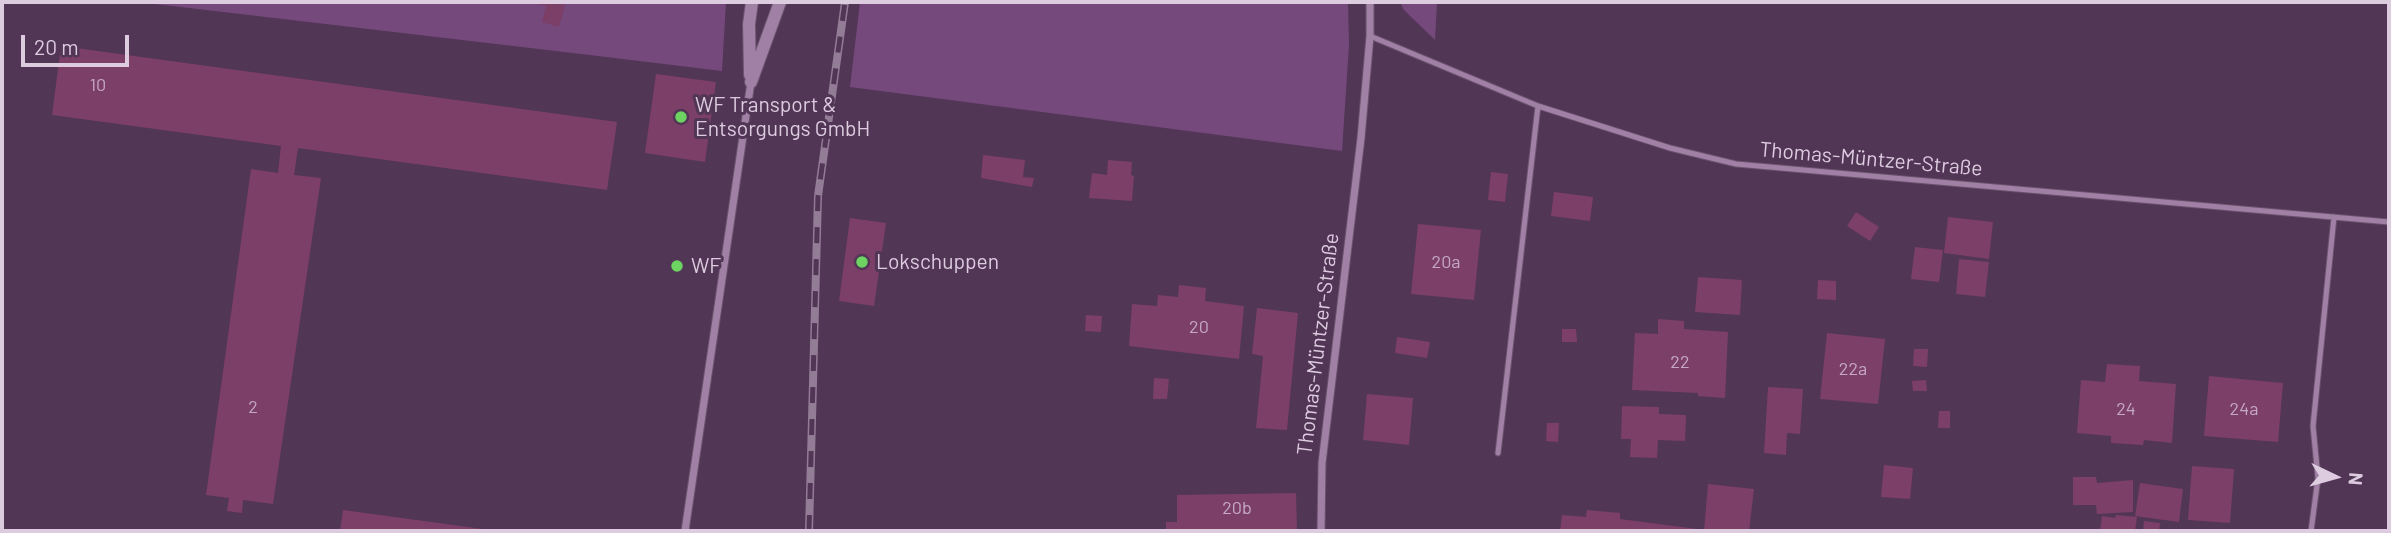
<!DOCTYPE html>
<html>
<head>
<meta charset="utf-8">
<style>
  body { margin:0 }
  #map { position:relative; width:2391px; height:533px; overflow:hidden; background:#523656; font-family:Barlow,sans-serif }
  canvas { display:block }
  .frame { position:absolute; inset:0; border:4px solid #ddcce0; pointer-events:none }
  .north { position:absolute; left:2300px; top:442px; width:70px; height:70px; -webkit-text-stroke:5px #523656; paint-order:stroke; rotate:95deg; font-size:19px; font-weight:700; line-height:28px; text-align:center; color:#ddcce0 }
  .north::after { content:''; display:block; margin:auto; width:24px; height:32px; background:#ddcce0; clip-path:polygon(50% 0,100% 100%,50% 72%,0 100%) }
  .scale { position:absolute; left:21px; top:35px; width:108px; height:32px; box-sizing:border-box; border:4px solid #ddcce0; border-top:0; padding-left:9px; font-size:21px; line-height:24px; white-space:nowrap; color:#ddcce0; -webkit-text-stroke:5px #523656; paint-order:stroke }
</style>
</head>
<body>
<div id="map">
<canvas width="2391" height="533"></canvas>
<div class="frame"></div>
<div class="north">N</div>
<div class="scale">20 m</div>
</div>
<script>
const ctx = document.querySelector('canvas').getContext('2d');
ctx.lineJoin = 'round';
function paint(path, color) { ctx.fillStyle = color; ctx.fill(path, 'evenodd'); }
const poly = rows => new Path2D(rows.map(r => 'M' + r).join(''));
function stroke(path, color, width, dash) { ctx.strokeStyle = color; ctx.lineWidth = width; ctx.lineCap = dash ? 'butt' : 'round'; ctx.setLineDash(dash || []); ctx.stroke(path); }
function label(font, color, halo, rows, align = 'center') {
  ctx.font = font + ' Barlow,sans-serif'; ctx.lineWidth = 6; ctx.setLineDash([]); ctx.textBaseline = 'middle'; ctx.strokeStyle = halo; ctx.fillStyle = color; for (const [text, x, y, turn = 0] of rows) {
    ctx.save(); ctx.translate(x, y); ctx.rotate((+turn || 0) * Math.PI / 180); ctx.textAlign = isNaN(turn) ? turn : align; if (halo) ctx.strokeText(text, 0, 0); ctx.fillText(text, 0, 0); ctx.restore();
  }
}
const green = poly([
  [138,2,726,2,722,71,573,53],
  [860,2,1348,2,1349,45,1342,151,850,87],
  [1400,2,1437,2,1435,40,1404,10]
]);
const building = poly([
  [539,2,566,2,559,27,542,22,546,6,538,4],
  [61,46,617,122,607,190,298,148,294,175,321,178,273,504,243,500,242,513,227,511,229,498,206,495,251,169,278,173,281,146,52,115],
  [656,74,716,82,705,162,645,153],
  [983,155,1025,160,1023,177,1034,178,1032,187,981,178],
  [1108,160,1132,162,1131,175,1134,176,1132,201,1089,198,1092,173,1107,175],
  [1491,172,1508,174,1505,202,1488,200],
  [1554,192,1593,197,1590,221,1551,216],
  [1856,212,1879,227,1870,241,1847,226],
  [1948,217,1993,222,1989,259,1944,253],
  [850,218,886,223,874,306,839,301],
  [1418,224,1481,230,1474,300,1411,294],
  [1915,247,1943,250,1939,282,1911,279],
  [1959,259,1989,262,1985,297,1956,294],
  [1698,277,1742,280,1740,315,1695,312],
  [1818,280,1836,281,1836,300,1817,299],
  [1179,285,1206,288,1205,301,1244,306,1239,359,1129,346,1132,304,1157,306,1158,295,1178,297],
  [1257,308,1298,313,1287,430,1256,428,1263,356,1252,354],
  [1086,315,1102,316,1101,332,1085,331],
  [1658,319,1684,321,1684,329,1728,332,1725,398,1698,396,1698,393,1632,390,1635,333,1658,334],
  [1562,329,1576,329,1577,342,1562,342],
  [1827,333,1885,339,1878,404,1820,399],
  [1397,337,1430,342,1427,358,1395,353],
  [1914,349,1928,349,1927,367,1913,366],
  [2107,364,2140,366,2139,381,2176,384,2172,443,2144,440,2143,445,2111,443,2111,436,2077,433,2081,380,2105,382],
  [2209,376,2283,383,2278,442,2204,436],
  [1154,378,1169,379,1167,399,1153,399],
  [1926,380,1927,391,1913,391,1912,381],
  [1768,387,1803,389,1800,434,1787,433,1786,455,1764,453],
  [1367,394,1413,398,1409,445,1363,440],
  [1622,406,1659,407,1659,414,1686,415,1685,441,1658,440,1657,458,1630,457,1631,439,1621,439],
  [1939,411,1950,411,1950,428,1938,428],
  [1547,423,1559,423,1558,442,1546,441],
  [1884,465,1913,468,1910,499,1881,497],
  [2192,466,2234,469,2230,523,2188,520],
  [2073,477,2096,477,2097,483,2133,480,2133,512,2097,514,2096,505,2073,505],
  [2140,483,2183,489,2179,522,2135,516],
  [1708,484,1754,489,1749,531,1704,531],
  [1296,493,1297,531,1166,531,1166,522,1177,522,1177,495],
  [343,510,490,530,490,531,340,531],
  [1587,510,1620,513,1620,519,1697,529,1697,531,1560,531,1562,515,1586,517],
  [2116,515,2137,517,2135,531,2100,531,2102,516,2115,518],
  [2144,521,2160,523,2159,531,2143,531]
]);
const service = poly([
  [1370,36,1538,106,1670,148,1736,164,2389,222],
  [1498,453,1538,106],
  [2311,531,2318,478,2313,426,2334,217]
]);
const minor = poly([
  [685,531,751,82],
  [1321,531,1322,463,1361,138,1370,36,1370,2]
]);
const tertiary = poly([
  [750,75,749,24,752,2],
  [751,82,780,2]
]);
const rail = poly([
  [809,531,818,196,845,2]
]);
const markers = [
  [681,117,7,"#6dd361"],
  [862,262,7,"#6dd361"],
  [677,266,7,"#6dd361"]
];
const numberNames = [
  ["10",98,85],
  ["20a",1446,262],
  ["20",1199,327],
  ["22",1680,362],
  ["22a",1853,369],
  ["2",253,407],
  ["24",2126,409],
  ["24a",2244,409],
  ["20b",1237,508]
];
const poiNames = [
  ["WF Transport &",695,105],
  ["Entsorgungs GmbH",695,129],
  ["Lokschuppen",876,262],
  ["WF",691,266]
];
const streetNames = [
  ["Thomas-Müntzer-Straße",1871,159,5],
  ["Thomas-Müntzer-Straße",1318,344,-83]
];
paint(green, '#75497c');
paint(building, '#7c3f67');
stroke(service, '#69526c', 7);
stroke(minor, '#69526c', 9);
stroke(tertiary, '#69526c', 14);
stroke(service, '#a081a5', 5);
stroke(minor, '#a081a5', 7);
stroke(tertiary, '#a081a5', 12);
stroke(rail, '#937c96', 8);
stroke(rail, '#523656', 5, [16]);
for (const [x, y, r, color] of markers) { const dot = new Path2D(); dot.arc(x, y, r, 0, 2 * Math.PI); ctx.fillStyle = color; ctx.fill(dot); stroke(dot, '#523656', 2.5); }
label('18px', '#c5a9c2', null, numberNames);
label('21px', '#ddcce0', '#523656', poiNames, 'left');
label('21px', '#ddcce0', '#523656', streetNames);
</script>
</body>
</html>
